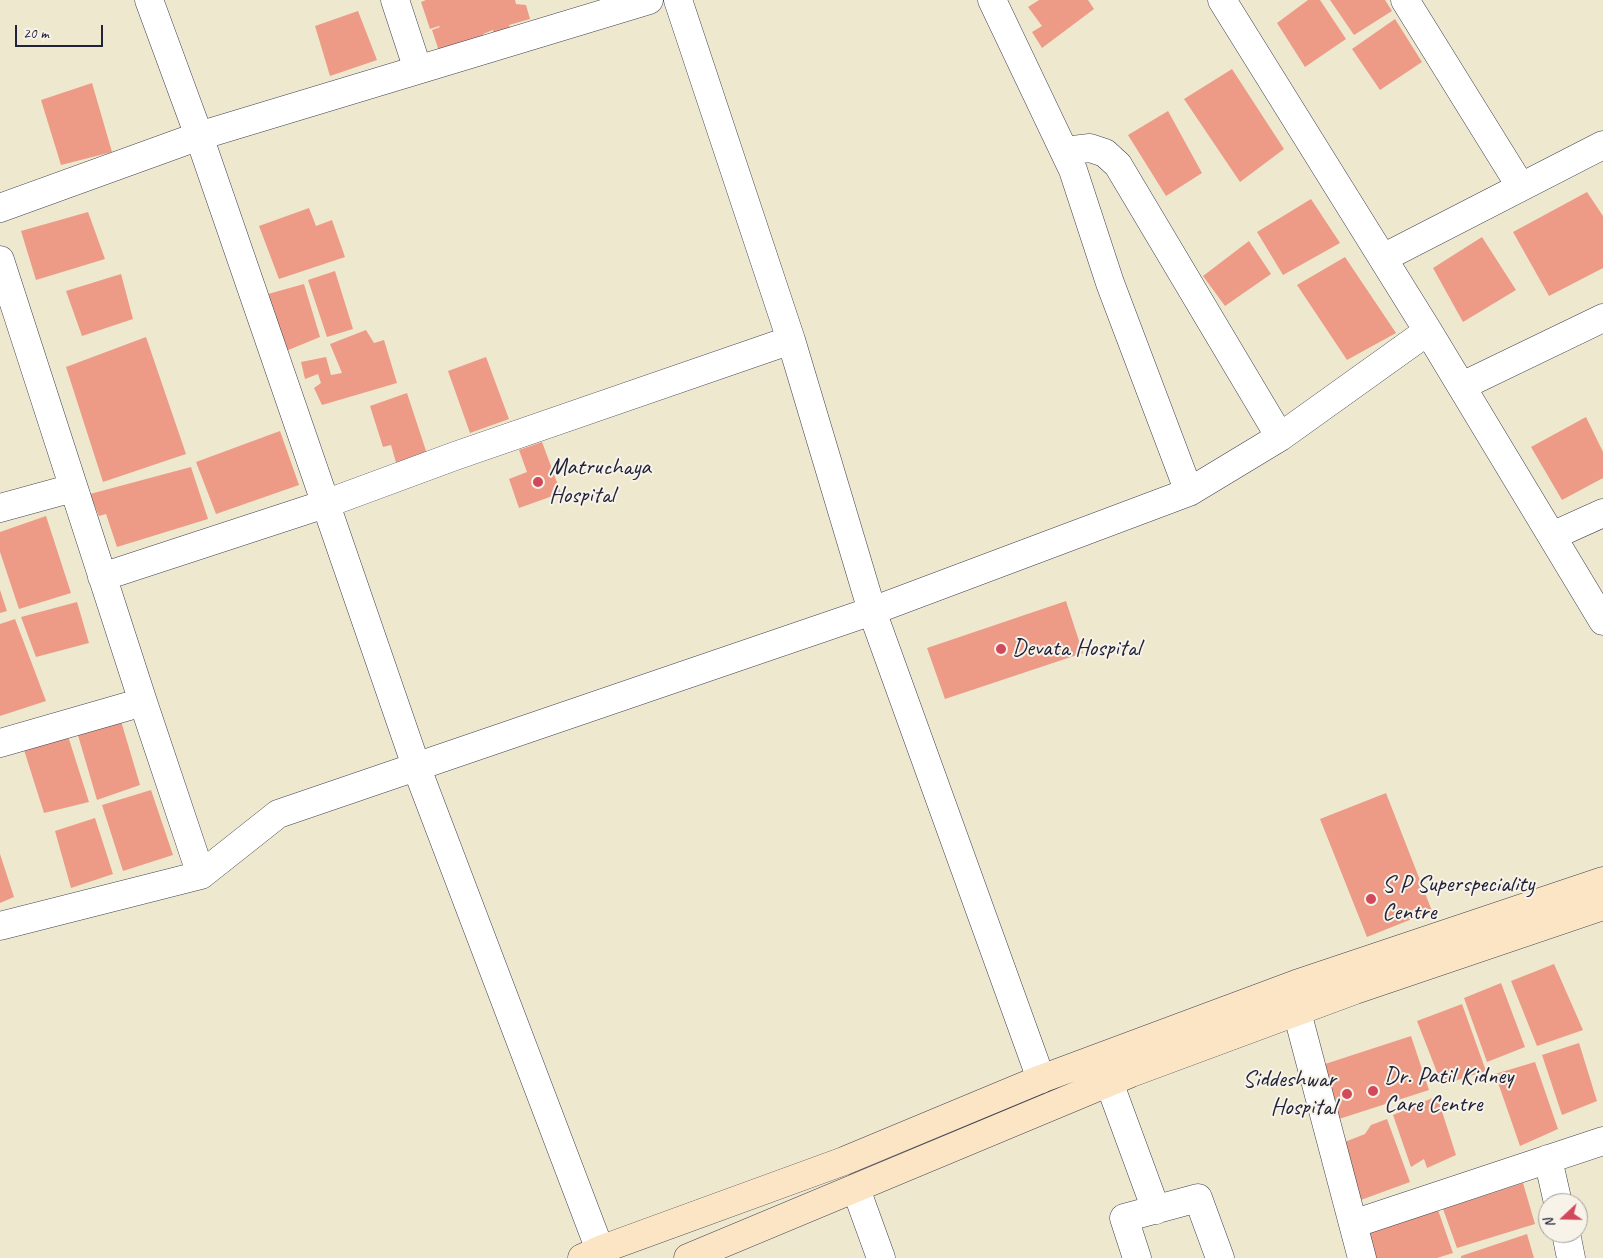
<!DOCTYPE html>
<html>
<head>
<meta charset="utf-8">
<style>
  body { margin:0 }
  #map { position:relative; width:1603px; height:1258px; overflow:hidden; background:#eee8cf; font-family:Caveat,sans-serif }
  canvas { display:block }
  .north { position:absolute; left:1538px; top:1193px; width:50px; height:50px; box-sizing:border-box; background:#f7f3e8; border:1px solid #a29fa3; border-radius:50%; rotate:249deg; font-size:14px; font-weight:700; line-height:20px; text-align:center; color:#22223b }
  .north::after { content:''; display:block; margin:auto; width:18px; height:22px; background:#d1495b; clip-path:polygon(50% 0,100% 100%,50% 72%,0 100%) }
  .scale { position:absolute; left:15px; top:25px; width:88px; height:22px; box-sizing:border-box; border:2px solid #22223b; border-top:0; padding-left:6px; font-size:15px; line-height:18px; white-space:nowrap; color:#22223b; -webkit-text-stroke:4px #f7f3e8; paint-order:stroke }
</style>
</head>
<body>
<div id="map">
<canvas width="1603" height="1258"></canvas>
<div class="north">N</div>
<div class="scale">20 m</div>
</div>
<script>
const ctx = document.querySelector('canvas').getContext('2d');
ctx.lineJoin = 'round';
function paint(path, color) { ctx.fillStyle = color; ctx.fill(path, 'evenodd'); }
const poly = rows => new Path2D(rows.map(r => 'M' + r).join(''));
function stroke(path, color, width, dash) { ctx.strokeStyle = color; ctx.lineWidth = width; ctx.lineCap = dash ? 'butt' : 'round'; ctx.setLineDash(dash || []); ctx.stroke(path); }
function label(font, color, halo, rows, align = 'center') {
  ctx.font = font + ' Caveat,sans-serif'; ctx.lineWidth = 4; ctx.setLineDash([]); ctx.textBaseline = 'middle'; ctx.strokeStyle = halo; ctx.fillStyle = color; for (const [text, x, y, turn = 0] of rows) {
    ctx.save(); ctx.translate(x, y); ctx.rotate((+turn || 0) * Math.PI / 180); ctx.textAlign = isNaN(turn) ? turn : align; if (halo) ctx.strokeText(text, 0, 0); ctx.fillText(text, 0, 0); ctx.restore();
  }
}
const building = poly([
  [426,0,515,0,516,4,526,5,530,19,509,25,511,31,494,37,493,30,483,34,487,47,440,54,432,30,440,27,439,26,430,29,421,2],
  [1039,0,1088,0,1094,9,1042,48,1032,32,1042,26,1028,7],
  [1308,0,1320,0,1346,39,1305,67,1277,23],
  [1330,0,1385,0,1392,11,1354,35],
  [358,11,377,60,330,76,315,26],
  [1395,19,1422,62,1380,90,1352,49],
  [1232,69,1284,149,1240,182,1184,99],
  [92,83,112,152,61,165,41,100],
  [1168,111,1202,173,1166,196,1128,135],
  [1587,192,1603,216,1603,268,1549,296,1513,232],
  [1311,199,1340,243,1283,275,1257,232],
  [309,208,316,226,332,220,345,257,279,279,259,226],
  [88,212,105,259,36,280,21,231],
  [1482,237,1516,290,1463,322,1433,268],
  [1249,241,1271,274,1225,306,1203,276],
  [1345,257,1396,333,1347,360,1297,285],
  [335,271,353,329,327,337,308,280],
  [121,274,133,319,82,336,66,291],
  [304,284,320,337,286,351,268,294],
  [366,330,374,343,384,340,397,383,322,405,314,388,321,383,318,374,305,379,301,362,326,357,331,375,342,373,330,344],
  [146,337,186,454,103,482,66,367],
  [486,357,509,419,470,433,448,371],
  [407,393,427,454,397,466,391,445,383,447,370,406],
  [1586,417,1603,452,1603,478,1562,500,1531,447],
  [280,431,299,485,216,514,196,462],
  [542,442,561,493,519,508,509,479,527,472,519,450],
  [191,467,208,519,117,547,106,514,99,516,90,494],
  [46,516,71,593,19,609,0,552,0,532],
  [0,590,7,611,0,613],
  [1066,601,1083,653,945,699,927,648],
  [77,602,89,643,36,657,21,617],
  [15,619,46,701,0,716,0,624],
  [121,721,140,785,97,800,77,732],
  [68,736,89,802,44,813,24,750],
  [151,790,173,855,123,871,102,805],
  [1386,793,1432,911,1367,937,1320,819],
  [95,818,113,874,71,888,55,831],
  [0,854,14,897,0,903],
  [1554,964,1583,1030,1537,1046,1511,981],
  [1501,983,1525,1047,1487,1062,1464,998],
  [1462,1004,1486,1071,1442,1085,1417,1021],
  [1411,1036,1429,1090,1339,1119,1322,1065],
  [1579,1043,1597,1101,1562,1115,1542,1055],
  [1535,1062,1558,1129,1520,1146,1495,1074],
  [1437,1096,1456,1155,1427,1168,1424,1159,1411,1167,1393,1115],
  [1387,1119,1410,1182,1358,1201,1342,1143,1365,1134,1371,1125],
  [1523,1183,1535,1224,1457,1248,1443,1209],
  [1438,1210,1453,1253,1437,1258,1372,1258,1365,1233],
  [1527,1234,1534,1258,1461,1258,1461,1256]
]);
const minor = poly([
  [149,0,199,136,416,766,600,1250],
  [395,0,418,70],
  [678,0,791,340,872,611,1041,1079],
  [992,0,1073,170,1110,283,1189,492],
  [1222,0,1428,331,1603,621],
  [1405,0,1521,187],
  [1064,151,1090,148,1105,153,1118,165,1280,437],
  [0,208,199,136,649,0],
  [1383,258,1603,145],
  [0,260,143,702,201,875],
  [1462,386,1603,318],
  [0,508,73,488],
  [1552,536,1603,513],
  [102,577,325,504,455,456,791,340],
  [0,743,143,702],
  [0,926,201,875,278,814,872,611,1189,492,1280,437,1428,331],
  [1288,989,1297,1012,1362,1258],
  [1109,1082,1156,1210],
  [1548,1159,1558,1203],
  [856,1189,881,1258],
  [1353,1224,1603,1141],
  [1566,1233,1571,1258],
  [1137,1258,1124,1218,1198,1198,1220,1258]
]);
const secondary = poly([
  [582,1258,600,1250,844,1161,1041,1079,1296,984,1603,881],
  [688,1258,1131,1073,1355,990,1603,906]
]);
const markers = [
  [538,482,6,"#d1495b"],
  [1001,649,6,"#d1495b"],
  [1371,899,6,"#d1495b"],
  [1373,1091,6,"#d1495b"],
  [1347,1094,6,"#d1495b"]
];
const poiNames = [
  ["Matruchaya",549,468],
  ["Hospital",549,496],
  ["Devata Hospital",1012,649],
  ["S P Superspeciality",1382,885],
  ["Centre",1382,913],
  ["Dr. Patil Kidney",1384,1077],
  ["Care Centre",1384,1105],
  ["Siddeshwar",1336,1080,"right"],
  ["Hospital",1336,1108,"right"]
];
paint(building, '#ed9b87');
stroke(minor, '#414051', 29);
stroke(secondary, '#414051', 29);
stroke(minor, '#fff', 28);
stroke(secondary, '#fce5c4', 28);
for (const [x, y, r, color] of markers) { const dot = new Path2D(); dot.arc(x, y, r, 0, 2 * Math.PI); ctx.fillStyle = color; ctx.fill(dot); stroke(dot, '#f7f3e8', 2); }
label('24px', '#22223b', '#f7f3e8', poiNames, 'left');
</script>
</body>
</html>
